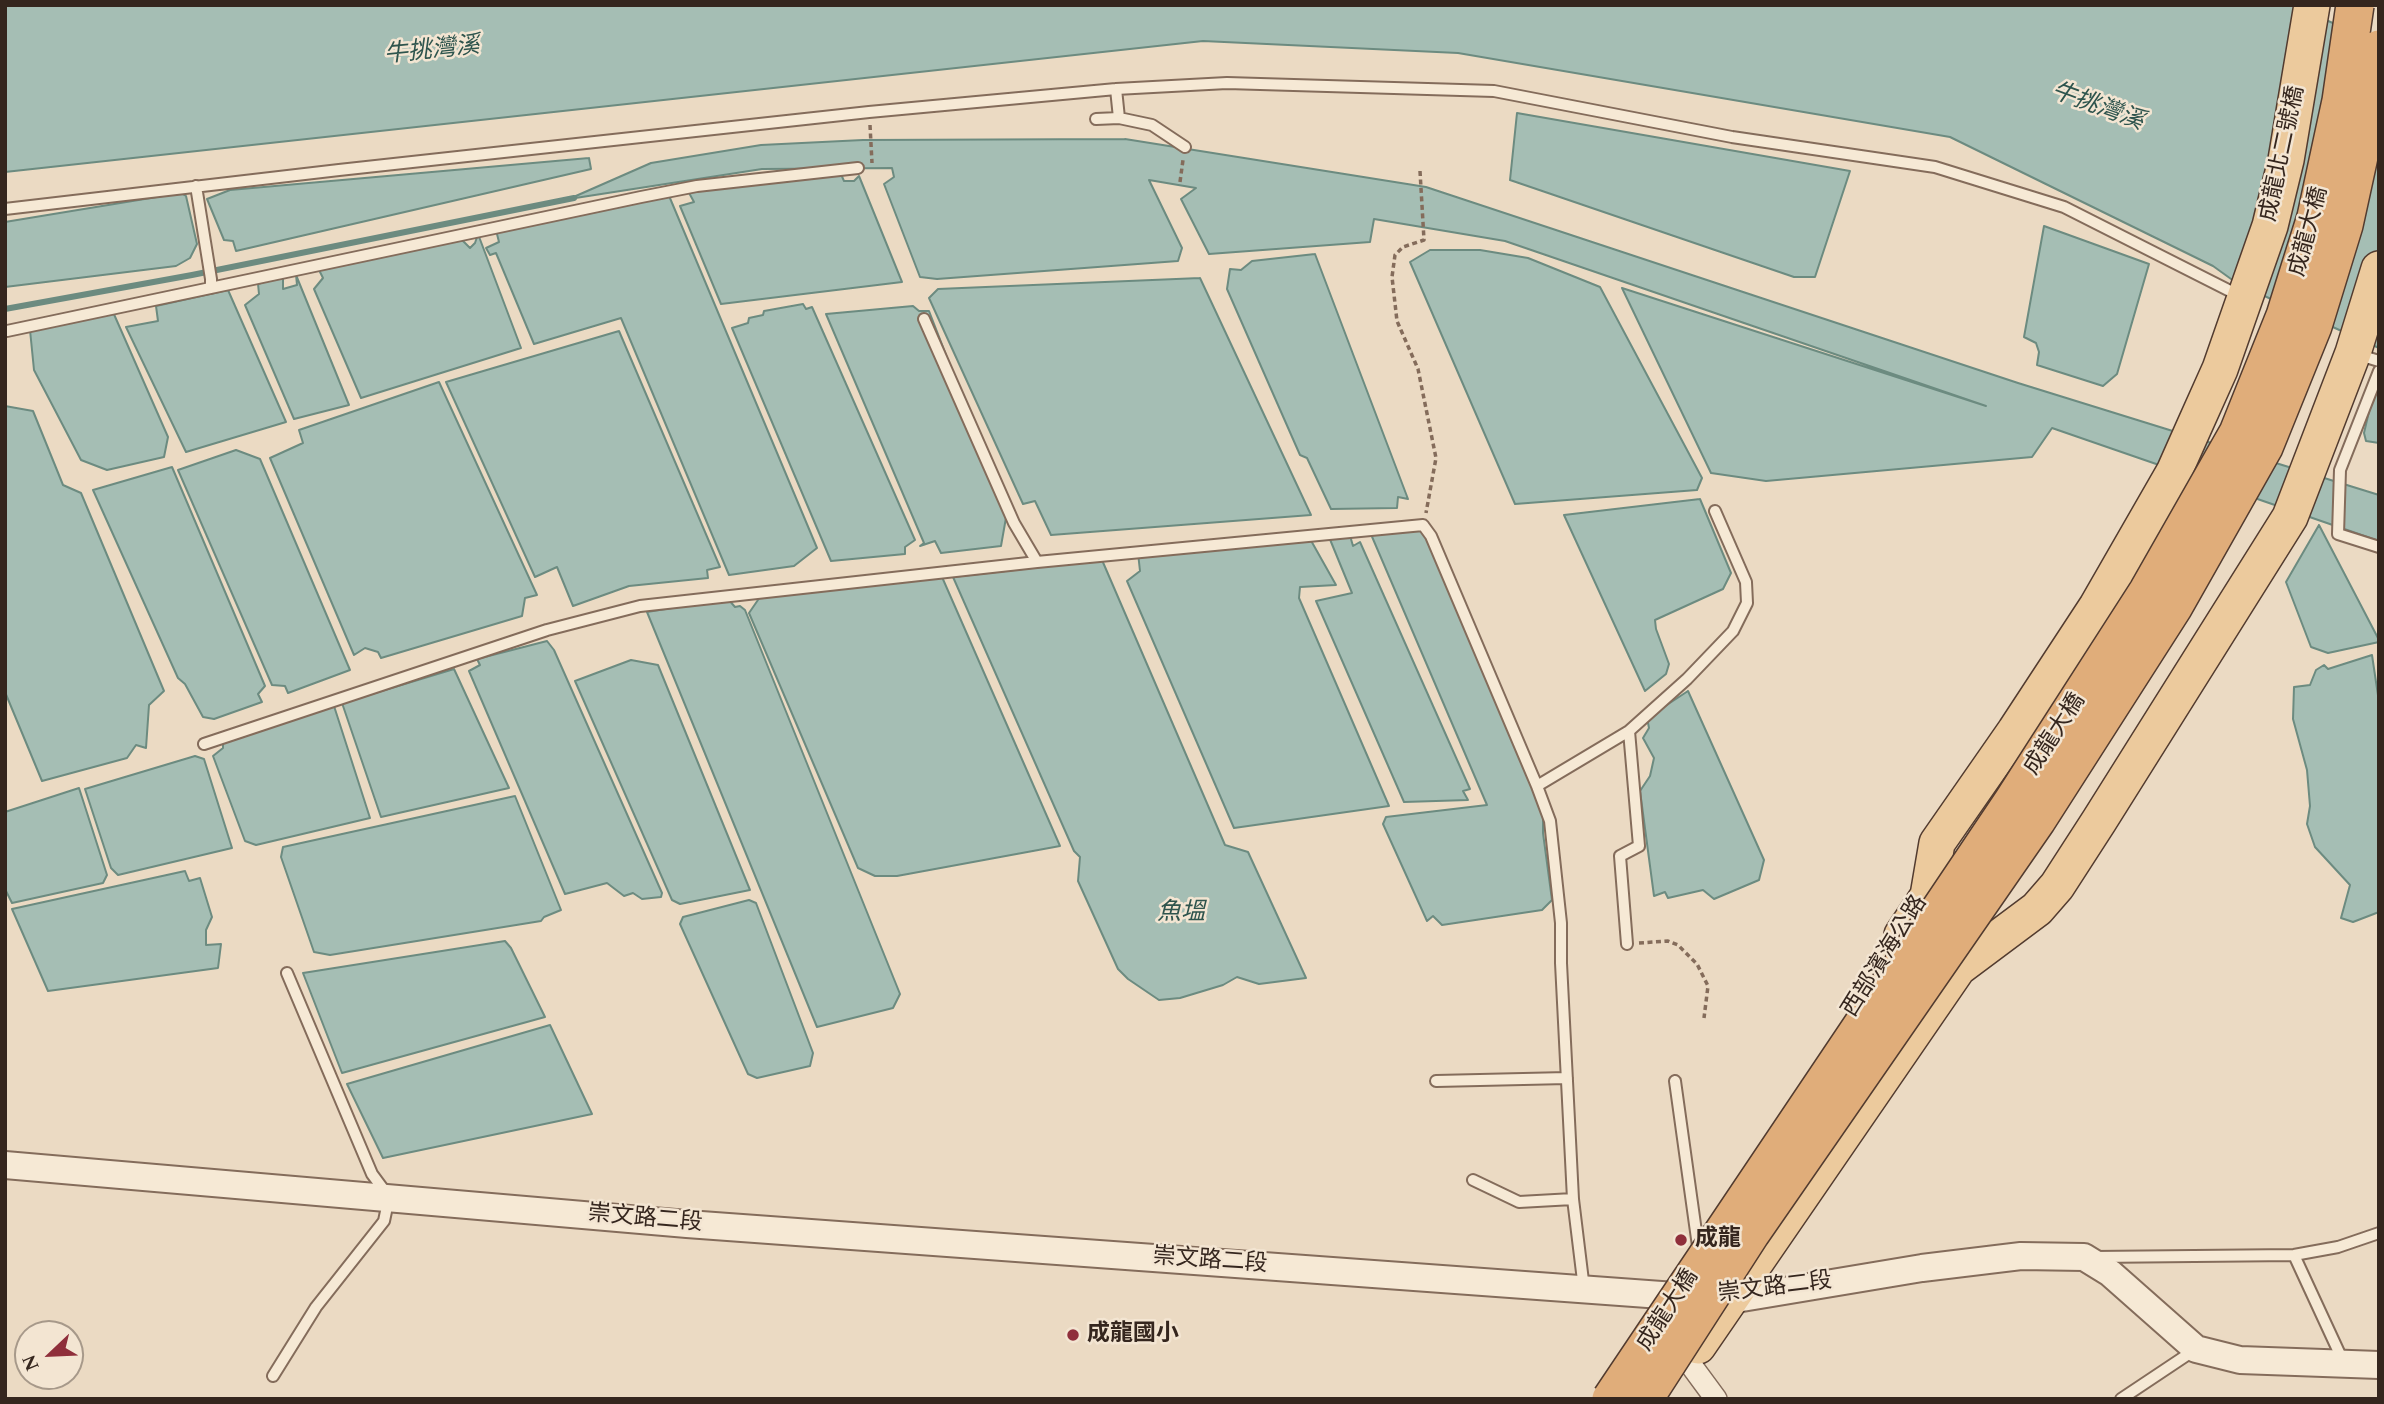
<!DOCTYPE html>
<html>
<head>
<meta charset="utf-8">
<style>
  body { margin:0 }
  #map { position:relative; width:2384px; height:1404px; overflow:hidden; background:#ebdac3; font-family:Spectral,serif }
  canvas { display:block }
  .frame { position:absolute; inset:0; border:7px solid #35261e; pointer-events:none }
  .north { position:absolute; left:14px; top:1320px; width:70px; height:70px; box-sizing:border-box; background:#f3e5d2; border:2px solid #a7998a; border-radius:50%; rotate:247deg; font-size:19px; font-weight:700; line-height:28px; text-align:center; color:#35261e }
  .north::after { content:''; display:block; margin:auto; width:24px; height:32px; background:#8f2f3b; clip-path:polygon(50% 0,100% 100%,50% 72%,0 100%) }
</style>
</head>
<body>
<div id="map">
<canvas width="2384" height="1404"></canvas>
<div class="frame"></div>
<div class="north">N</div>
</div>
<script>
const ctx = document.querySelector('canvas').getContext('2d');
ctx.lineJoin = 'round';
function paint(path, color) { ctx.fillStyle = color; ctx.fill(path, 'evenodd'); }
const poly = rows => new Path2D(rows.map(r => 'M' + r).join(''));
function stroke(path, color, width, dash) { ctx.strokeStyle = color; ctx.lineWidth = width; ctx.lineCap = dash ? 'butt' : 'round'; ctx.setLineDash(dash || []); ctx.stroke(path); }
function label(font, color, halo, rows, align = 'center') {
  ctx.font = font + ' Spectral,"Noto Sans TC",serif'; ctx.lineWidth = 5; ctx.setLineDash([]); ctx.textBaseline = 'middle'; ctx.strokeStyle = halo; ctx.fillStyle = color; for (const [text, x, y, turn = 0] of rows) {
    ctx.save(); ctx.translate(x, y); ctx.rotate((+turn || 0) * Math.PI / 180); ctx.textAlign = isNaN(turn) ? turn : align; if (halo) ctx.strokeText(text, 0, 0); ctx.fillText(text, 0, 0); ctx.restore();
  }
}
const water = poly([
  [5,5,2293,5,2379,44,2379,348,2238,284,2213,266,1950,137,1458,53,1203,41,5,172,5,5],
  [1517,113,1850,171,1815,277,1794,277,1510,180,1517,113],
  [1125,139,1426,187,2018,383,2379,495,2379,541,2052,428,2032,457,1766,481,1711,473,1622,288,1986,406,1505,241,1374,219,1370,242,1209,254,1181,199,1196,188,1149,180,1182,248,1178,261,937,279,920,277,884,184,894,177,892,168,762,169,569,199,651,163,761,145,863,140,1125,139],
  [589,158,591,169,236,251,233,241,224,240,207,199,230,190,589,158],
  [840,172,844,181,854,181,859,176,902,282,721,304,680,206,694,202,688,191,840,172],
  [667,191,817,548,794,566,729,575,621,318,534,344,496,253,490,255,486,248,499,242,496,230,667,191],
  [181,193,186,196,197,244,190,258,176,266,5,287,5,222,181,193],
  [2044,226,2149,264,2117,374,2103,386,2037,365,2039,352,2036,343,2024,337,2044,226],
  [478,234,521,348,361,398,314,289,323,278,319,270,458,236,470,248,475,243,478,234],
  [1430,250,1480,250,1528,258,1600,287,1702,478,1697,490,1515,504,1410,262,1430,250],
  [1315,254,1408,499,1398,497,1397,508,1331,509,1307,458,1300,455,1227,289,1230,269,1241,270,1252,261,1315,254],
  [296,275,349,405,294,419,245,305,259,294,258,284,283,276,283,289,297,285,296,275],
  [1200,278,1311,515,1051,535,1035,501,1023,504,929,298,938,289,1200,278],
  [228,290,286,422,186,452,126,327,158,321,156,306,228,290],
  [803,304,806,309,812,307,915,540,905,547,905,554,831,561,732,328,748,323,749,318,763,315,764,311,803,304],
  [913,306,919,311,929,311,1007,512,1001,546,941,553,935,541,920,546,924,543,826,314,913,306],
  [113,312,168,437,164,457,107,470,81,460,34,370,30,330,113,312],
  [619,331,720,567,707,570,708,578,629,586,573,606,557,567,535,577,446,382,619,331],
  [2378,373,2379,373,2379,443,2366,441,2364,433,2378,373],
  [439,382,537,595,525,598,522,616,381,658,378,652,365,648,354,655,270,458,303,443,299,430,439,382],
  [5,406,33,411,63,485,81,493,164,691,149,705,146,748,136,745,127,758,42,781,5,692,5,406],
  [236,450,260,459,350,670,288,693,285,686,272,685,178,470,236,450],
  [172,467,265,686,258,694,262,702,214,719,203,717,185,684,178,678,93,490,172,467],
  [1700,499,1731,573,1723,589,1655,620,1656,629,1669,664,1666,674,1645,691,1564,515,1700,499],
  [1421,524,1543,811,1543,833,1552,900,1542,910,1442,925,1433,916,1427,921,1383,824,1386,817,1487,805,1370,532,1421,524],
  [2319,525,2379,640,2379,642,2328,653,2311,647,2286,582,2319,525],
  [1349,532,1353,546,1360,542,1470,789,1463,791,1468,800,1404,802,1316,601,1352,593,1329,537,1349,532],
  [1309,537,1336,585,1300,587,1299,598,1389,806,1234,828,1127,581,1140,571,1138,553,1309,537],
  [1102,560,1225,845,1248,852,1306,978,1259,984,1237,977,1223,985,1180,998,1159,1000,1128,979,1118,969,1078,881,1080,857,1074,851,953,577,1102,560],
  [942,577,1060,846,897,876,875,876,858,868,749,613,760,597,942,577],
  [728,599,735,607,740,606,745,610,900,994,893,1008,817,1027,647,612,728,599],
  [547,641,554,650,662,893,661,897,642,899,633,893,624,896,607,883,565,894,469,671,480,665,477,659,547,641],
  [2372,655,2379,702,2379,912,2353,922,2341,918,2350,885,2315,847,2307,824,2310,806,2307,770,2293,719,2294,687,2310,685,2316,670,2324,665,2328,669,2372,655],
  [631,660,658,665,750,890,680,904,672,900,575,681,631,660],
  [454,669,509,788,381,817,342,703,454,669],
  [1688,691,1764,860,1759,880,1714,899,1703,890,1668,898,1665,892,1654,896,1640,791,1650,776,1654,758,1643,738,1649,728,1647,718,1688,691],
  [334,706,370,818,256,845,245,841,213,756,223,748,223,741,334,706],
  [195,756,204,759,232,848,118,875,111,868,85,789,195,756],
  [79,788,107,875,103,883,12,903,5,889,5,812,79,788],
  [515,796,561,910,544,917,541,921,330,955,314,952,281,857,283,847,515,796],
  [185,871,189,881,200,878,212,917,206,930,206,945,221,944,218,968,48,991,12,909,185,871],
  [749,900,756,903,813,1053,810,1066,757,1078,748,1074,680,924,683,917,749,900],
  [505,941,511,948,545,1017,342,1073,303,973,505,941],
  [550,1025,592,1114,383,1158,347,1084,550,1025]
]);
const stream = poly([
  [5,309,192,275,574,198]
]);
const path = poly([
  [870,125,872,163],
  [1420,171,1424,240,1403,247,1395,255,1392,277,1397,321,1418,369,1436,458,1426,513],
  [1180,182,1183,160],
  [1639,943,1668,941,1678,945,1697,964,1708,986,1704,1018]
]);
const service = poly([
  [1116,89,1119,118],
  [1096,119,1119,118,1152,125,1185,147],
  [196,186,211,279,211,288],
  [5,209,339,170,869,112,1116,89,1227,83,1494,91,1732,137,1935,167,2064,207,2240,296],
  [924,319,1014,523,1037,562],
  [7,331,641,197,697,186,858,168],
  [2356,354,2379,361],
  [2379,371,2340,470,2338,534,2379,547],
  [204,744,547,630,640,606,1037,562,1423,525,1431,536,1537,786],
  [1627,944,1620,856,1639,846,1629,731],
  [1436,1081,1567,1078],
  [1675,1081,1698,1246],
  [1473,1180,1519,1202,1573,1199],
  [2294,1255,2343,1361],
  [2094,1257,2294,1255,2338,1247,2379,1233],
  [1584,1289,1573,1199,1561,963,1561,923,1550,821,1537,786,1629,731,1687,679,1733,631,1747,603,1746,582,1715,511],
  [273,1376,316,1307,384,1221,389,1197,372,1174,287,973],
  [2121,1399,2196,1349]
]);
const minor = poly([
  [1671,1344,1688,1361,1716,1399]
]);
const tertiary = poly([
  [5,1165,687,1224,1730,1300,1922,1268,2021,1256,2084,1257,2110,1273,2196,1349,2240,1360,2379,1365]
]);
const primary = poly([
  [1902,935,1928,896,1937,843,2015,731,2097,606,2174,472,2194,427,2220,369,2270,226,2286,160,2312,5],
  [1698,1346,1958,968,2037,909,2057,886,2099,821,2290,517,2353,353,2379,269]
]);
const trunkBridge = poly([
  [1611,1399,2013,801,2148,591,2238,433,2285,316,2316,217,2341,101,2355,5],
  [1644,1399,1751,1233,2037,820,2174,606,2264,447,2313,326,2344,225,2370,106,2379,49]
]);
const markers = [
  [1681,1240,7,"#8f2f3b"],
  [1073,1335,7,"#8f2f3b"]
];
const streetNames = [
  ["成龍北二號橋",2284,154,-78],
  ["成龍大橋",2310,232,-75],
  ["成龍大橋",2056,735,-57],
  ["西部濱海公路",1886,957,-58],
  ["崇文路二段",645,1220,5],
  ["崇文路二段",1210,1262,4],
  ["崇文路二段",1775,1289,-7],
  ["成龍大橋",1669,1311,-57]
];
const poiNames = [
  ["成龍",1695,1240],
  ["成龍國小",1087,1335]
];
const waterNames = [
  ["牛挑灣溪",432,52,-6],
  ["牛挑灣溪",2097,108,20],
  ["魚塭",1181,914]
];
paint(water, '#a5beb4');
stroke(water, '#6c8b80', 2);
stroke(stream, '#6c8b80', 6);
stroke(service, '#846c5b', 14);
stroke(minor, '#846c5b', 24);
stroke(tertiary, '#846c5b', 30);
stroke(primary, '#523b2f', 38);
stroke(path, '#846c5b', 3.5, [5, 3.5]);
stroke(service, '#f6e9d5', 10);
stroke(minor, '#f6e9d5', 21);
stroke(tertiary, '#f6e9d5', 26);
stroke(primary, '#ecca9d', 35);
stroke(trunkBridge, '#523b2f', 40, []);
stroke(trunkBridge, '#e0ad7a', 37);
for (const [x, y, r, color] of markers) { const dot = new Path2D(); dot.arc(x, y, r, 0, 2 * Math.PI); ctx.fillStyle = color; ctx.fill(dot); stroke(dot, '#f3e5d2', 2.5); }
label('23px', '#35261e', '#f3e5d2', streetNames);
label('bold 23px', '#35261e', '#f3e5d2', poiNames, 'left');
label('italic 24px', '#2e544d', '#f3e5d2', waterNames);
</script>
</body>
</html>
